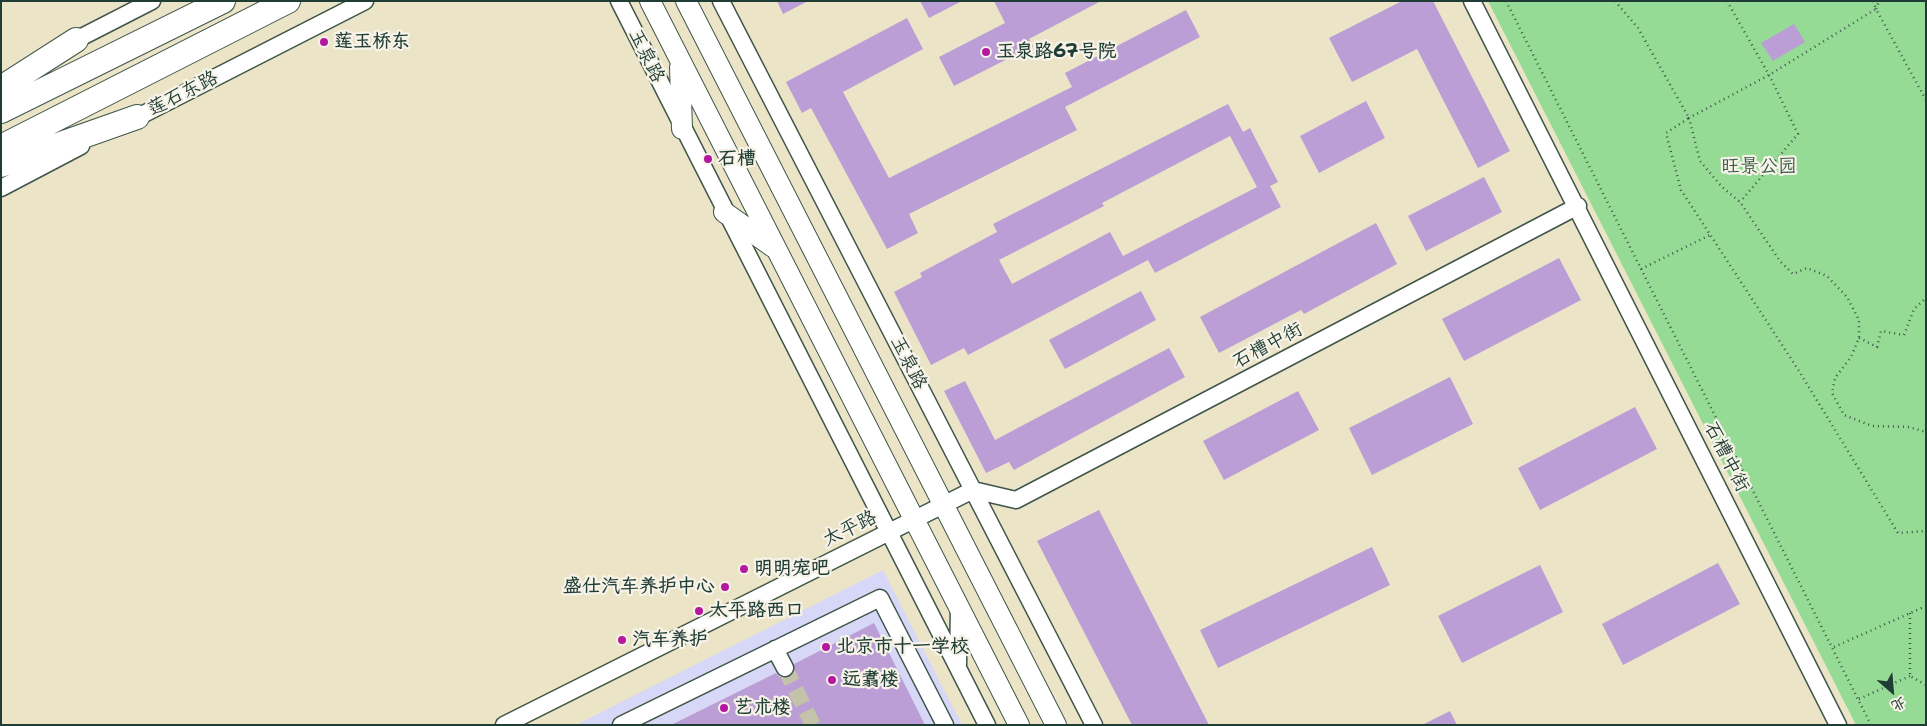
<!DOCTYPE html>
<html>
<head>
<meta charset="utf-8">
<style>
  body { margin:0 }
  #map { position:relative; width:1927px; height:726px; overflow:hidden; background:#ece4c6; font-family:"Shantell Sans","LXGW WenKai TC",sans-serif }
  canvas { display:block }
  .frame { position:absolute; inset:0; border:2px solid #1f3d34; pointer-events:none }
  .north { position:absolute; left:1867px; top:666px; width:50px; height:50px; -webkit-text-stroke:4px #f7f3e8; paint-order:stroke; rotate:153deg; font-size:14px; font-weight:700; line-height:20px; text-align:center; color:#1f3d34 }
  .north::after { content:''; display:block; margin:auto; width:18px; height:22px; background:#1f3d34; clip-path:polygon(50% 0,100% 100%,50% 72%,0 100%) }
</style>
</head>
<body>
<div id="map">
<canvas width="1927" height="726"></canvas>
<div class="frame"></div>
<div class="north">北</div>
</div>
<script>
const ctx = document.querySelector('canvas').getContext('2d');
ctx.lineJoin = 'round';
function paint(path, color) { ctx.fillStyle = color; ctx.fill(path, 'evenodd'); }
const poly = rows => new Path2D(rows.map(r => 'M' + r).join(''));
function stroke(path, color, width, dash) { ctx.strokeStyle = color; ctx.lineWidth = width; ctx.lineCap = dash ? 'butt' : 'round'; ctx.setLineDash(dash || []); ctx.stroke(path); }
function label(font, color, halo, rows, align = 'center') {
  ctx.font = font + ' "Shantell Sans","LXGW WenKai TC",sans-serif'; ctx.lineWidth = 4.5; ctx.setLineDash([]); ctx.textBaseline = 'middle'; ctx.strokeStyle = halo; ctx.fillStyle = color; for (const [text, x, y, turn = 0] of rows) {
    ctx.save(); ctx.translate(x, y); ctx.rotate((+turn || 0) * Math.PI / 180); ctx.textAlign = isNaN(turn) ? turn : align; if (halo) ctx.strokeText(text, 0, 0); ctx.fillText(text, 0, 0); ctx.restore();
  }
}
const built = poly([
  [883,570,962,725,576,725]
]);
const green = poly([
  [1488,1,1926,1,1926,725,1856,725]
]);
const building = poly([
  [777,1,808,1,783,14],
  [920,1,962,1,929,18],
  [994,1,1101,1,1029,39,1033,46,954,86,939,57,1005,23],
  [1402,1,1433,1,1510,151,1478,168,1417,49,1352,82,1329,38],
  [1186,10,1200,37,1065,107,1077,130,909,214,918,233,887,249,811,108,802,113,786,82,907,18,923,49,843,92,889,178,1072,87,1065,73],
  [1794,24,1805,42,1773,61,1761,43],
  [1366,101,1385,138,1319,173,1300,136],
  [1228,104,1243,132,1250,128,1278,182,1270,186,1281,207,1155,273,1148,260,968,355,964,348,931,365,894,292,922,277,920,273,997,232,993,224],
  [1230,136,1257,187,1123,256,1110,232,1012,284,999,260,1104,206,1102,203],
  [1484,177,1502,212,1426,251,1408,216],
  [1376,223,1397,264,1304,314,1301,310,1219,353,1200,317],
  [1559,258,1581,300,1464,361,1442,319],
  [1141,291,1156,320,1065,369,1049,340],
  [1169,348,1185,377,1014,470,1009,462,986,473,944,391,965,381,995,440],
  [1450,377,1473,424,1372,475,1349,428],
  [1298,391,1319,430,1224,480,1203,441],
  [1635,407,1657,449,1540,510,1518,468],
  [1099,510,1209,725,1132,725,1037,541],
  [1372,547,1390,585,1218,668,1200,630],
  [1718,563,1740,604,1623,665,1602,624],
  [1540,565,1563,612,1462,663,1438,616],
  [874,623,925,725,671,725,776,673,780,677,789,677,794,673,794,664],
  [1450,711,1457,725,1422,725]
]);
const minorTunnel = poly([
  [785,668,813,725]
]);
const path = poly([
  [1506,1,1871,725],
  [1615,1,1638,28,1689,118,1666,133,1681,190,1799,371,1898,533,1926,531],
  [1727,1,1769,75,1798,134,1740,202],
  [1873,1,1876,9],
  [1876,9,1879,1],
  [1926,100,1876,9,1769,75,1689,118,1700,161,1722,187,1740,202,1780,261,1793,274,1807,268,1827,276,1847,297,1859,320,1859,338,1851,357,1835,378,1832,393,1844,415,1872,426,1909,427,1926,432],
  [1641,269,1710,235],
  [1859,338,1877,347,1881,331,1904,335,1914,309,1926,298],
  [1910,613,1910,676,1926,685],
  [1834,647,1926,606],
  [1859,699,1910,676]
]);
const minor = poly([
  [619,1,987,725],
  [721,1,1094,725],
  [1472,1,1838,725],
  [68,44,152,1],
  [128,122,365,1],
  [1,188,81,146],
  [775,649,785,668],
  [958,665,959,607],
  [504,725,973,490,1016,500,1578,206],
  [621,725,880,598,945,725]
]);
const major = poly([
  [650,1,1019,725],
  [686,1,1056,725],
  [680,67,682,129],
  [724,212,773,247]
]);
const highway = poly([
  [1,88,76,40],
  [1,111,223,1],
  [1,147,288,1],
  [1,165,137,117]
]);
const markers = [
  [324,42,5,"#b5179e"],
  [986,52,5,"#b5179e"],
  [708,159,5,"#b5179e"],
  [744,569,5,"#b5179e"],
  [725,587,5,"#b5179e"],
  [699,611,5,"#b5179e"],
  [622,640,5,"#b5179e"],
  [826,647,5,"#b5179e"],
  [832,680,5,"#b5179e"],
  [724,708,5,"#b5179e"]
];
const poiNames = [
  ["莲玉桥东",334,42],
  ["玉泉路67号院",996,52],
  ["石槽",718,159],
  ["明明宠吧",754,569],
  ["盛仕汽车养护中心",715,587,"right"],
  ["太平路西口",709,611],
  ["汽车养护",632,640],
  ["北京市十一学校",836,647],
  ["远翥楼",842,680],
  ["艺术楼",734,708]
];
const streetNames = [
  ["玉泉路",646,56,64],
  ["莲石东路",183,94,-27],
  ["石槽中街",1268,346,-28],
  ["玉泉路",908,363,63],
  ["石槽中街",1726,457,63],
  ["太平路",850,529,-26]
];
const parkNames = [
  ["旺景公园",1759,167]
];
paint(built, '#d7d7f8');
paint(green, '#96db95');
paint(building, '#bc9ed6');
stroke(minorTunnel, '#c3c3a9', 16, [16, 8]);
stroke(minor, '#3e564a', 19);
stroke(major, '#3e564a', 22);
stroke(highway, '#3e564a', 26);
stroke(path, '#3e564a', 2.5, [1, 4]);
stroke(minor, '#fff', 16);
stroke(major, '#fff', 20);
stroke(highway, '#fff', 24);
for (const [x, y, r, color] of markers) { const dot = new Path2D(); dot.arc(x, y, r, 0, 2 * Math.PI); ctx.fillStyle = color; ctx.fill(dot); stroke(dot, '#f7f3e8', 2); }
label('bold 19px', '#1f3d34', '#f7f3e8', poiNames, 'left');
label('19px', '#1f3d34', '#f7f3e8', streetNames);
label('19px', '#375d47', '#f7f3e8', parkNames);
</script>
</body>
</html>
